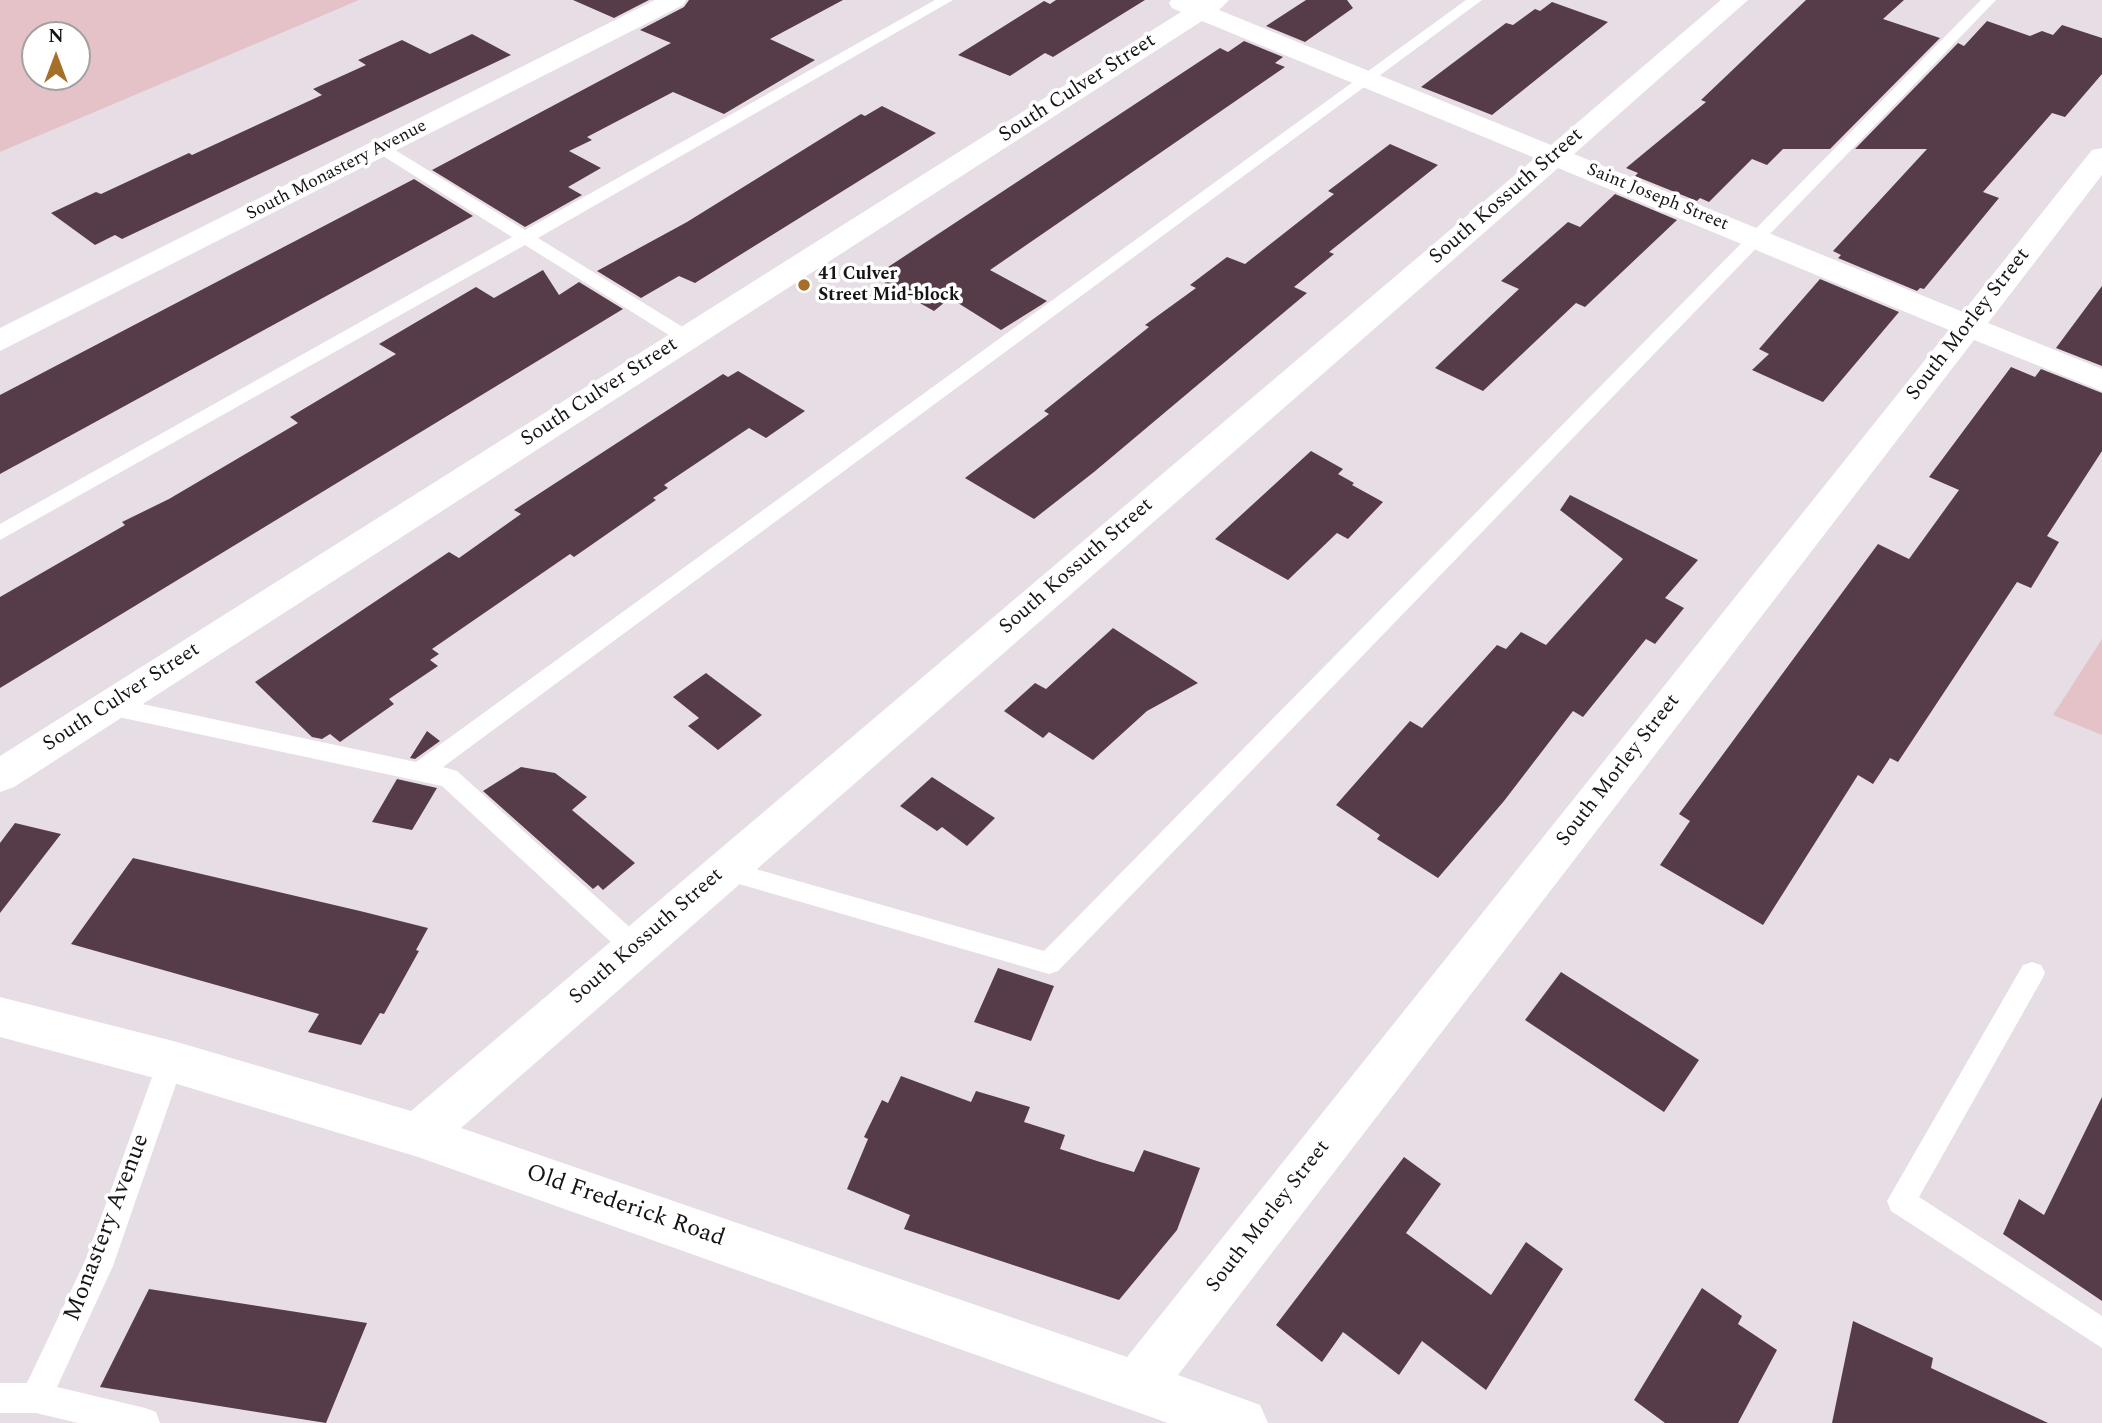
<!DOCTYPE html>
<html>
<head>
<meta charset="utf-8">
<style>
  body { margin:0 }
  #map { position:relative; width:2102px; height:1423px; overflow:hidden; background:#e6dde5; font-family:Spectral,serif }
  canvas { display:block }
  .north { position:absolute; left:21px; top:21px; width:70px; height:70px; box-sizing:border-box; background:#fff; border:2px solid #a2a1a2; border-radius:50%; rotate:0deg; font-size:19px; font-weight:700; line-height:28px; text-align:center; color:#171416 }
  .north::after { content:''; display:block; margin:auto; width:24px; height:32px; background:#a56f2a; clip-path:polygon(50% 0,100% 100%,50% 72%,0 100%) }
</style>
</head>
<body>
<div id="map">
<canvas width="2102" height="1423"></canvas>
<div class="north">N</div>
</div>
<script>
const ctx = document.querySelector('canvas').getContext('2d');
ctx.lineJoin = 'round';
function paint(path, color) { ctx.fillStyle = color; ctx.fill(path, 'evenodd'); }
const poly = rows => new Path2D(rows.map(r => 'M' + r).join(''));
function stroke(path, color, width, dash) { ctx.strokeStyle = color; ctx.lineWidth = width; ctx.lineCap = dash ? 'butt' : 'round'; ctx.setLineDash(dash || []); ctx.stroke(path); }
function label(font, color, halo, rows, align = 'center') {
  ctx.font = font + ' Spectral,serif'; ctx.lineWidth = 7; ctx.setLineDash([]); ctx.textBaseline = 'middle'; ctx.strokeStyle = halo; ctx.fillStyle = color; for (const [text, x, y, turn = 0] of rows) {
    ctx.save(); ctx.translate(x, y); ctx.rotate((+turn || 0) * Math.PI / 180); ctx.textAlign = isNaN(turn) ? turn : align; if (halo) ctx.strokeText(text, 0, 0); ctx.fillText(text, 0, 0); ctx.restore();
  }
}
const green = poly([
  [0,0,359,0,0,152],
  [77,35,77,77,35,77,35,35],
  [2102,639,2102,735,2053,715]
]);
const building = poly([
  [573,0,649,0,614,18],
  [689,0,843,0,770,39,815,60,724,114,673,92,587,137,592,140,569,151,601,168,568,187,582,195,525,227,432,170,671,43,640,30,684,7],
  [1056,0,1145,0,1053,57,1045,53,1010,76,958,55,1044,1,1050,4],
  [1306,0,1347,0,1353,8,1305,42,1266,26],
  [1806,0,1904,0,1883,19,1940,38,1830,149,1783,149,1767,165,1752,159,1709,202,1700,198,1697,201,1635,176,1638,173,1626,168,1706,102,1701,100],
  [1552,2,1608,22,1492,115,1421,87,1506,23,1513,25,1535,9,1540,11],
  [1987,21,2030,36,2042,31,2053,35,2062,25,2102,38,2102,74,2065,117,2052,113,1983,192,1999,198,1924,289,1920,288,1917,291,1838,258,1841,255,1833,251,1927,149,1855,149,1958,43,1964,46],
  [472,34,511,55,122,239,115,235,95,245,51,213,96,192,101,194,189,153,192,155,322,95,313,89,366,65,358,60,402,40,430,54],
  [1244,41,1283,57,1275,63,1285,67,990,270,1047,301,1041,305,1001,330,950,298,934,311,884,283,887,281,876,275,1220,48,1228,52],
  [882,106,936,133,695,283,679,276,641,298,597,271,687,222,861,114,865,116],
  [1390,144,1438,165,1329,252,1334,254,1294,287,1307,293,1094,472,1034,519,965,478,1049,414,1044,411,1149,327,1145,325,1196,288,1190,285,1227,257,1245,264,1334,194,1328,191],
  [414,179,473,216,0,474,0,395],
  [1615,194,1677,220,1585,307,1576,303,1483,391,1435,368,1519,289,1501,281,1568,222,1580,227],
  [543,270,559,295,579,282,623,309,0,688,0,597,125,525,122,522,169,499,298,423,290,417,396,354,379,344,476,287,494,298],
  [1820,279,1899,312,1823,402,1752,370,1769,354,1759,349],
  [2102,286,2102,366,2056,348],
  [2011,367,2035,377,2041,369,2102,393,2102,451,2047,536,2059,542,2031,588,2017,582,1898,762,1890,758,1873,784,1858,775,1763,925,1660,865,1690,821,1679,814,1878,544,1909,559,1959,490,1929,477],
  [738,371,805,411,766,438,749,428,664,485,668,488,653,498,656,500,574,557,570,554,432,649,439,654,430,660,438,666,389,699,394,704,340,742,330,734,322,739,312,737,255,682,449,552,459,558,521,514,514,510,723,374,728,377],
  [1311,451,1343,469,1338,474,1354,483,1352,485,1383,502,1348,539,1337,533,1288,580,1215,539],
  [1570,495,1698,560,1665,598,1684,608,1655,644,1646,639,1583,717,1573,711,1504,801,1438,878,1377,839,1380,835,1336,805,1410,721,1422,728,1497,645,1506,649,1521,632,1546,645,1623,559,1560,510],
  [1113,628,1198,683,1147,711,1093,760,1049,732,1043,738,1004,711,1035,683,1046,689],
  [706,673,762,715,718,750,688,726,699,718,673,697],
  [427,731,440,741,415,759,410,758],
  [521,767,555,773,587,797,572,810,635,863,603,890,598,885,593,889,483,791],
  [932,777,995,818,967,846,942,827,937,831,900,806],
  [397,779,437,788,412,830,372,822],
  [15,823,61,834,0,913,0,843],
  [133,858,360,911,428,928,416,950,419,951,384,1014,380,1013,361,1045,308,1032,319,1014,71,944],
  [998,968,1054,986,1031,1041,974,1022],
  [1561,972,1699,1060,1664,1112,1525,1020],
  [901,1076,971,1102,976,1091,1030,1107,1024,1122,1065,1135,1060,1149,1097,1161,1134,1172,1144,1150,1200,1168,1177,1230,1119,1300,904,1229,910,1215,847,1189,868,1139,864,1137,882,1100,888,1103],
  [2102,1097,2102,1301,2003,1234,2019,1199,2044,1215],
  [1404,1157,1441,1184,1406,1233,1491,1295,1526,1242,1563,1269,1486,1390,1422,1341,1399,1375,1343,1332,1322,1362,1276,1325],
  [1702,1288,1742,1316,1738,1324,1777,1350,1738,1423,1665,1423,1634,1400],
  [149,1289,367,1323,326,1423,100,1387],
  [1853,1321,1933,1358,1931,1368,2048,1423,1832,1423]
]);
const lane = poly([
  [935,0,953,0,538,238,694,334,696,338,694,342,680,342,525,245,0,540,0,524,512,237,375,151,375,145,387,145,525,230,935,0],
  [1466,0,1482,0,443,767,457,771,644,940,648,948,644,956,635,959,626,956,442,786,109,715,101,712,98,706,101,700,109,697,416,762,1466,0],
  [1981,0,1996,0,1058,971,1049,974,715,877,712,870,715,863,724,860,1044,951,1981,0],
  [2032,962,2041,965,2045,973,2041,981,1919,1197,2102,1316,2102,1348,1891,1211,1887,1201,2023,965,2032,962],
  [171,1049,180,1052,184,1061,113,1266,57,1387,145,1408,156,1412,160,1423,78,1423,36,1413,0,1413,0,1383,27,1383,85,1261,158,1061,162,1052,171,1049]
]);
const street = poly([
  [655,0,686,0,683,5,0,351,0,328,655,0],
  [1171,0,1229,0,1219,10,1551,145,1721,0,1748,0,1574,154,1963,312,2092,150,2102,148,2102,175,1988,323,2102,369,2102,391,1974,340,1178,1375,1260,1405,1268,1423,1168,1423,418,1157,177,1084,0,1037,0,997,177,1042,411,1111,1535,158,1202,21,14,787,0,792,0,756,1181,12,1172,8,1169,3,1171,0],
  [1558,168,1949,330,1127,1357,461,1128,1558,168]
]);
const markers = [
  [804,285,7,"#a56f2a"]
];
const farStreetnames = [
  ["South Monastery Avenue",337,171,-27],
  ["Saint Joseph Street",1657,198,22]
];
const farPoinames = [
  ["41 Culver",818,275],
  ["Street Mid-block",818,296]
];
const streetNames = [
  ["South Culver Street",1078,89,-33],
  ["South Kossuth Street",1507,197,-41],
  ["South Morley Street",1969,325,-52],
  ["South Culver Street",600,393,-33],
  ["South Kossuth Street",1077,567,-41],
  ["South Culver Street",122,698,-33],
  ["South Morley Street",1619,771,-52],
  ["South Kossuth Street",647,937,-41],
  ["South Morley Street",1269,1217,-52]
];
const nearStreetnames = [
  ["Old Frederick Road",625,1207,19],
  ["Monastery Avenue",108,1228,-69]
];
paint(green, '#e4c2c7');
paint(building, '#563c48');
paint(lane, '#fff');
paint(street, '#fff');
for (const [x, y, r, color] of markers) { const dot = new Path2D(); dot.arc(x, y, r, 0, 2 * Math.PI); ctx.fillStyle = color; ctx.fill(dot); stroke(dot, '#fff', 2.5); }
label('18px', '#171416', '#fff', farStreetnames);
label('bold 18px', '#171416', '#fff', farPoinames, 'left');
label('21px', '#171416', '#fff', streetNames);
label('24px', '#171416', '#fff', nearStreetnames);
</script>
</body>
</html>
